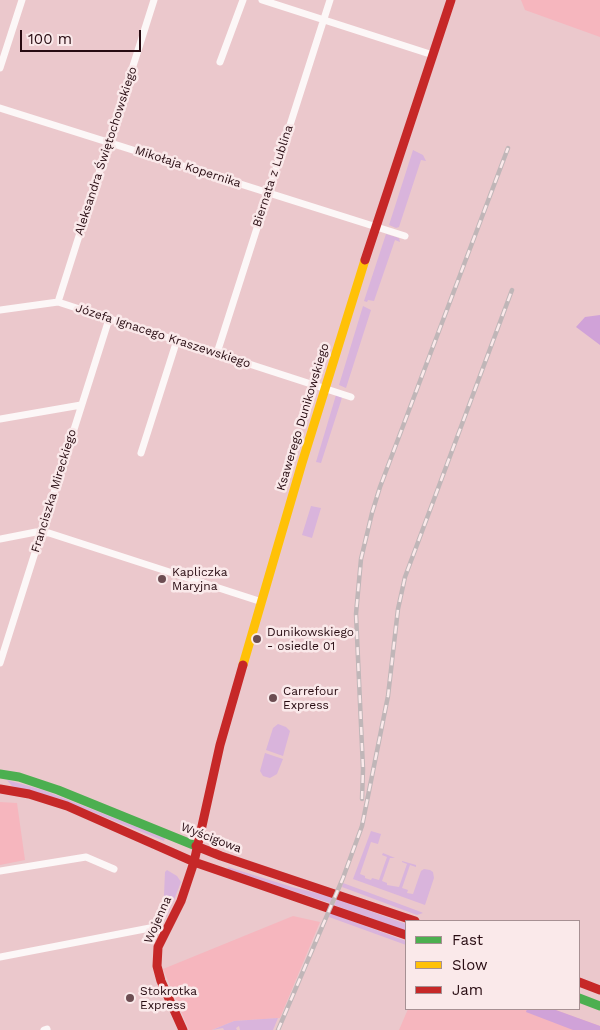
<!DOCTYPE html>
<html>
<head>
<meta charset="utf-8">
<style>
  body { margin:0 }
  #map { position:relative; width:600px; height:1030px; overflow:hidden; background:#ebc8cc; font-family:"Work Sans",sans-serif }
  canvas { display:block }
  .legend { position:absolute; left:405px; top:920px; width:175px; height:90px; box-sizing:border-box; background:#fae9ea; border:1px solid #a69093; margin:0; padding:6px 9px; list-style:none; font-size:15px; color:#270b11 }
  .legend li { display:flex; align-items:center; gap:10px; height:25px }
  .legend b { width:25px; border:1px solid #a69093 }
  .scale { position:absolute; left:20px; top:30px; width:121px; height:22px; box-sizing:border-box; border:2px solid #270b11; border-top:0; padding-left:6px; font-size:15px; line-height:18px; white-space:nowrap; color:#270b11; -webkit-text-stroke:4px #fae9ea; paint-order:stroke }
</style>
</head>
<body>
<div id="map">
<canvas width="600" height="1030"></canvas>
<ul class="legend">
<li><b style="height:6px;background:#4caf50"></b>Fast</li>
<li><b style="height:6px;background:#ffc107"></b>Slow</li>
<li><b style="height:6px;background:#c62828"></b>Jam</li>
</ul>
<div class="scale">100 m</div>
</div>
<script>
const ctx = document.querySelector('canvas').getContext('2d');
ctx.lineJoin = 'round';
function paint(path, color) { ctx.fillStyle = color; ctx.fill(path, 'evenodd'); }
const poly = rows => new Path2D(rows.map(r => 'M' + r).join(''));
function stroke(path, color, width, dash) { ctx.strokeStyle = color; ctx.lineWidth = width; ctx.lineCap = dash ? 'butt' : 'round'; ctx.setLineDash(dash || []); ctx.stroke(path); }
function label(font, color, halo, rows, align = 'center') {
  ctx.font = font + ' "Work Sans",sans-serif'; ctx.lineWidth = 5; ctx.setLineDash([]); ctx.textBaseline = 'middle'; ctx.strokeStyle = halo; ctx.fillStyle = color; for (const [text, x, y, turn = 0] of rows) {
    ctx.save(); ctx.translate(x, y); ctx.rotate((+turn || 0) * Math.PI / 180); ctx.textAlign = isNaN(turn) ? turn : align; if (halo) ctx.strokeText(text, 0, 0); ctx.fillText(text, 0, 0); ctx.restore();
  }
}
const built = poly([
  [521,0,600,0,600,37,525,10],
  [0,802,17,803,25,860,0,865],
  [293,916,320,922,280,1018,234,1021,212,1030,189,1030,163,969],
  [408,1009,553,1009,600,1026,600,1030,399,1030]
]);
const green = poly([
  [413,150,423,155,426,161,421,160,399,227,396,228,389,225],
  [386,234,399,238,400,242,395,240,374,301,368,300,367,302,364,301],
  [363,306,371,310,346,388,339,385],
  [336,395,342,397,341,401,321,463,316,462],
  [311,506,321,508,312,538,302,535],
  [278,724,286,727,290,731,283,756,266,750,273,728],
  [265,753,283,759,277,774,270,778,263,776,260,771],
  [7,780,43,790,165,838,164,841,60,799,12,786],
  [371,831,381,834,378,844,371,842,360,874,365,876,365,878,371,880,372,878,379,880,387,857,382,855,383,853,395,858,390,858,382,881,387,883,387,885,399,887,407,864,402,862,402,861,416,865,416,867,410,865,402,888,408,890,407,893,413,894,421,871,424,869,430,870,433,872,434,878,425,905,353,879],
  [228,867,292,887,333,897,330,903,227,870],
  [167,870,177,876,181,882,174,900,165,919,163,918,165,872],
  [343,883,421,912,423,913,417,915,342,887],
  [337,899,406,924,406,931,334,905],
  [330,913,406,941,406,945,329,917],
  [278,1018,273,1030,240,1030,239,1026,236,1028,237,1030,224,1030,223,1028,212,1030,234,1021]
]);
const forest = poly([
  [600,315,600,345,576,327,585,317],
  [527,1009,553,1009,600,1026,600,1030,573,1030,526,1012]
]);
const street = poly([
  [262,0,433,55],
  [220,62,243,0],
  [0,68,22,0],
  [0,108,405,236],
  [58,302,154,0],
  [0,310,58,302,351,397],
  [217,353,330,0],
  [0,419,81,405],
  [141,453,177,340],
  [0,539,36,532,49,533,262,602],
  [0,663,109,319],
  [0,871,86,857,114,869],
  [0,957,155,927,164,933],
  [44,1030,47,1029]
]);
const fast = poly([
  [0,774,19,777,58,790,196,846],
  [579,998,600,1006]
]);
const slow = poly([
  [243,665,302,463,365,260]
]);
const jam = poly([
  [365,260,451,0],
  [0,789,29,794,67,806,194,862,406,935],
  [196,846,221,856,415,921],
  [579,982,600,990],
  [183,1030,161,981,157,966,158,947,181,901,194,862,220,745,243,665]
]);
const rail = poly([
  [362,799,363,769,356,614,361,559,372,513,380,487,508,148],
  [278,1030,343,878,362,826,388,696,398,609,405,577,512,290]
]);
const markers = [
  [162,579,5,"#6c4d52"],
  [257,639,5,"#6c4d52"],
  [273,698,5,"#6c4d52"],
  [130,998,5,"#6c4d52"]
];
const streetNames = [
  ["Aleksandra Świętochowskiego",106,151,-72],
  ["Mikołaja Kopernika",188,167,18],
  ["Biernata z Lublina",273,176,-72],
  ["Józefa Ignacego Kraszewskiego",163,336,18],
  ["Ksawerego Dunikowskiego",303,417,-73],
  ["Franciszka Mireckiego",54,491,-73],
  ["Wyścigowa",211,838,21],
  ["Wojenna",158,920,-66]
];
const poiNames = [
  ["Kapliczka",172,572],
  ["Maryjna",172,586],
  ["Dunikowskiego",267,632],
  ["- osiedle 01",267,646],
  ["Carrefour",283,691],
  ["Express",283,705],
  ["Stokrotka",140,991],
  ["Express",140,1005]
];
paint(built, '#f6b6be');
paint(green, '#d9b4dc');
paint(forest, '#d0a2d8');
stroke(street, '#fcf7f7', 7);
stroke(fast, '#4caf50', 9);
stroke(slow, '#ffc107', 9);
stroke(jam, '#c62828', 9);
stroke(rail, '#c0b6b8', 4.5);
stroke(rail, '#fae9ea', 2.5, [8]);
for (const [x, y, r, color] of markers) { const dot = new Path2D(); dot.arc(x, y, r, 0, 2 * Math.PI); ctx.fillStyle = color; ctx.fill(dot); stroke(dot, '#fae9ea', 2); }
label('12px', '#270b11', '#fae9ea', streetNames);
label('12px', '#270b11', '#fae9ea', poiNames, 'left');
</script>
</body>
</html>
